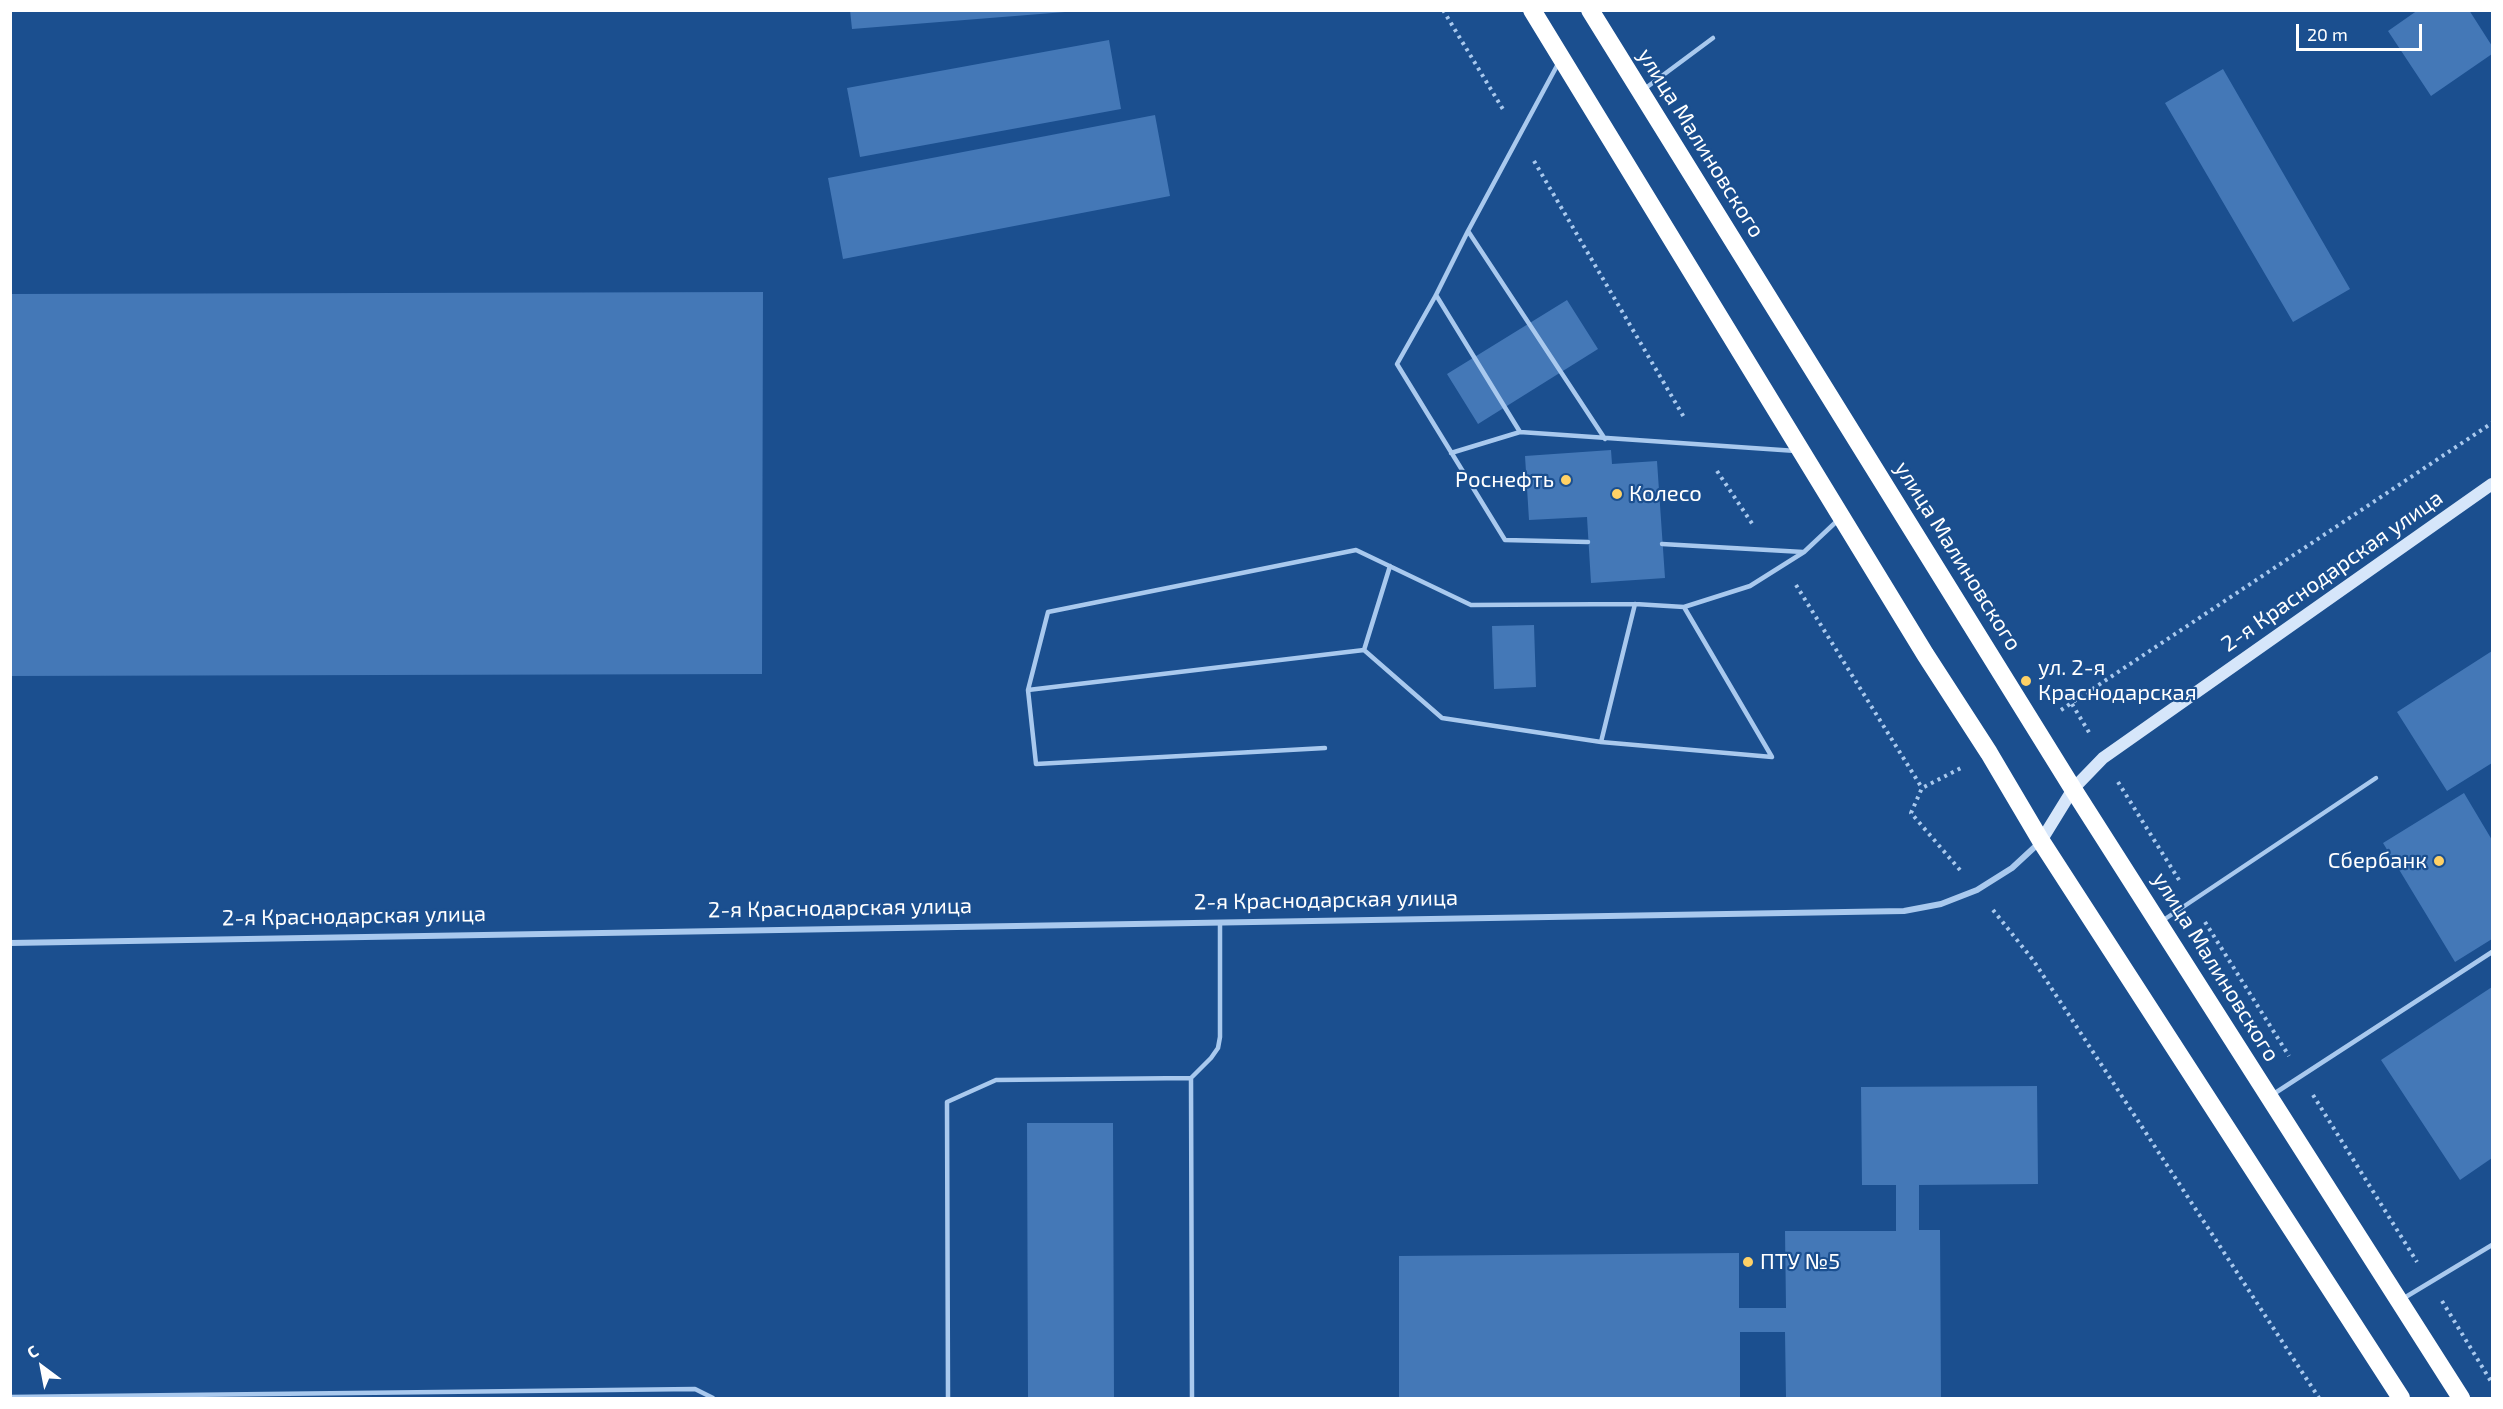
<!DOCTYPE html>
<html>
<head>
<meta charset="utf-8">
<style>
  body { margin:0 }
  #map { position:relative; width:2503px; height:1409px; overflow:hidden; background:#1b4f8f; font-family:"Exo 2",sans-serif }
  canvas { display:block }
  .frame { position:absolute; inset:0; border:12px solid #fff; pointer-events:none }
  .north { position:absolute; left:12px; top:1337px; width:60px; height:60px; -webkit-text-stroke:4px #1b4f8f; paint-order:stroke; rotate:328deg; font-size:16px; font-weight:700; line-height:24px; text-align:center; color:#fff }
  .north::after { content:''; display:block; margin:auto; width:21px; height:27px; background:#fff; clip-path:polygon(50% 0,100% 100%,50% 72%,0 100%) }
  .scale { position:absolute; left:2296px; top:24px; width:126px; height:27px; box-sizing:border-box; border:3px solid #fff; border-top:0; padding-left:8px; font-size:18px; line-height:21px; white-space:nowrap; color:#fff; -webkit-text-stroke:4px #1b4f8f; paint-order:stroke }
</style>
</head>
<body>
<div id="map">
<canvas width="2503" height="1409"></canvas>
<div class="frame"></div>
<div class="north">С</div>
<div class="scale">20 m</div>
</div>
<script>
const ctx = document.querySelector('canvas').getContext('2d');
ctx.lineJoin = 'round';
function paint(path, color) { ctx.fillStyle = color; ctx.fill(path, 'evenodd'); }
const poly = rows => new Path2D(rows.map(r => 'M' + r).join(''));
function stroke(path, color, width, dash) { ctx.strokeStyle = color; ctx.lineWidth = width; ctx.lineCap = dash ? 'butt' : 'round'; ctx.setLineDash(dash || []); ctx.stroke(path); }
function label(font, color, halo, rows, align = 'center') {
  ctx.font = font + ' "Exo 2",sans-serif'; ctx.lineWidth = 4.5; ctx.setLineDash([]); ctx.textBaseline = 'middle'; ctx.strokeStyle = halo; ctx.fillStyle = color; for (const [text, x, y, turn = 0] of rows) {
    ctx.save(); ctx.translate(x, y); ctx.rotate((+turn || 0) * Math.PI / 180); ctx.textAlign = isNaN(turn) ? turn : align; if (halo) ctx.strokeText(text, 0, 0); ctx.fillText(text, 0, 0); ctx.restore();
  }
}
const building = poly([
  [850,10,1065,10,1065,12,852,29],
  [2418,10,2469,10,2492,46,2492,54,2431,96,2388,31],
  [1109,40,1121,109,860,157,847,88],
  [2223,69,2350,289,2293,322,2165,103],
  [1155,115,1170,196,843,259,828,178],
  [763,292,762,674,10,676,10,294],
  [1567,300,1598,349,1478,424,1447,374],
  [1611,450,1612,464,1657,461,1665,578,1591,583,1587,517,1529,520,1525,456],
  [1534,625,1536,687,1494,689,1492,626],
  [2492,651,2492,763,2447,791,2397,712],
  [2464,793,2492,840,2492,939,2455,962,2383,843],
  [2492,987,2492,1158,2460,1180,2381,1060],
  [2037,1086,2038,1184,1919,1185,1919,1230,1940,1230,1941,1398,1786,1398,1785,1332,1740,1332,1740,1398,1399,1398,1399,1256,1739,1253,1739,1308,1786,1308,1785,1231,1896,1231,1896,1185,1862,1185,1861,1087],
  [1027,1123,1113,1123,1114,1398,1028,1398]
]);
const path = poly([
  [1443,10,1504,111],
  [1534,161,1685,419],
  [1717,471,1753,525],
  [1796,585,1922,788],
  [2072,704,2090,734],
  [2061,710,2492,423],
  [2118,782,2179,880],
  [1960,870,1911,813,1922,788,1961,768],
  [1993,910,2033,960,2319,1398],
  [2205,922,2289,1056],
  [2313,1095,2417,1262],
  [2442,1301,2492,1383]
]);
const lane = poly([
  [1559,62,1468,231,1436,295,1397,364,1505,540,1588,542],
  [1643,90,1713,38],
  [1468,231,1605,439],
  [1436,295,1520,432],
  [1451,453,1520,432,1796,451],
  [1662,544,1803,552],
  [1684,607,1772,757],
  [1364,650,1390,566],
  [1028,690,1364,650,1442,718,1601,742,1772,757],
  [1601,742,1635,604],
  [1325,748,1036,764,1028,690,1048,612,1356,550,1471,605,1635,604,1684,607,1750,586,1804,552,1837,521],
  [2162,921,2376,778],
  [1191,1078,1192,1398],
  [2272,1095,2492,952],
  [2404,1298,2492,1245],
  [10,1397,695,1389,713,1398],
  [948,1398,947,1102,996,1080,1191,1078,1211,1058,1218,1048,1220,1037,1220,923]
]);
const street = poly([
  [10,943,1904,911,1941,904,1977,890,2012,868,2039,843]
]);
const secondary = poly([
  [2041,841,2073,789,2103,758,2492,484]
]);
const highway = poly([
  [1532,10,1925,654,1989,753,2041,841,2401,1398],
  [1590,10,2073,789,2461,1398]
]);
const markers = [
  [1566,480,6,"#ffd166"],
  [1617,494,6,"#ffd166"],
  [2026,681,6,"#ffd166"],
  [2439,861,6,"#ffd166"],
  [1748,1262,6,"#ffd166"]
];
const streetNames = [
  ["улица Малиновского",1701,143,58],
  ["улица Малиновского",1958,556,58],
  ["2-я Краснодарская улица",2332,571,-35],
  ["2-я Краснодарская улица",1326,900,-1],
  ["2-я Краснодарская улица",840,908,-1],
  ["2-я Краснодарская улица",354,916,-1],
  ["улица Малиновского",2216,967,58]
];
const poiNames = [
  ["Роснефть",1554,480,"right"],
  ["Колесо",1629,494],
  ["ул. 2-я",2038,668],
  ["Краснодарская",2038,693],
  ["Сбербанк",2427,861,"right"],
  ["ПТУ №5",1760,1262]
];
paint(building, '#4478b7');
stroke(path, '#a9c9ee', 4, [3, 4.5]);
stroke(lane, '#a9c9ee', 4.5);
stroke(street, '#a9c9ee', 6);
stroke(secondary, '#d6e6fa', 12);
stroke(highway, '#fff', 18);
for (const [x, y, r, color] of markers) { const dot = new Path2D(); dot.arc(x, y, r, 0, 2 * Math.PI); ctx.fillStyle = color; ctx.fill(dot); stroke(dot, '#1b4f8f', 2); }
label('22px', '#fff', '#1b4f8f', streetNames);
label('22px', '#fff', '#1b4f8f', poiNames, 'left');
</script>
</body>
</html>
